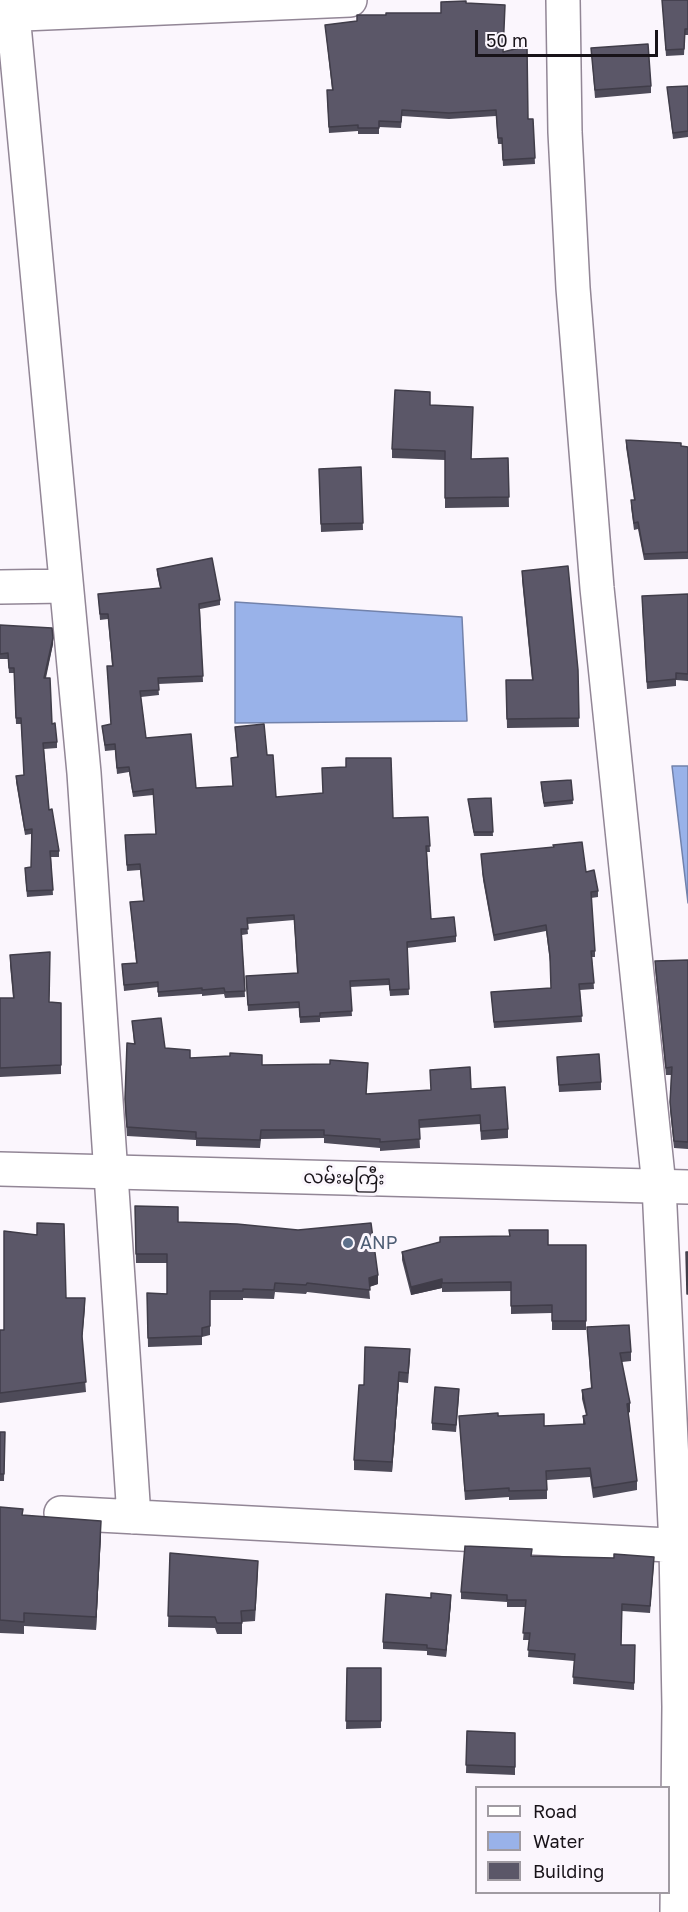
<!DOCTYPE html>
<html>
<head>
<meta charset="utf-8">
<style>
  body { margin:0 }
  #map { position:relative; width:688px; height:1912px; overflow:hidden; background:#fbf6fd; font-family:"Golos Text",sans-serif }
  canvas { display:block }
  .legend { position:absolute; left:475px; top:1786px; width:195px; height:108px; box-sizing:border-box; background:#fbf6fd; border:2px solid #a09ba2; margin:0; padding:8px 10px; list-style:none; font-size:18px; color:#181319 }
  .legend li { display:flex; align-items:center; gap:12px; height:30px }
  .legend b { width:30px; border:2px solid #a09ba2 }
  .scale { position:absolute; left:475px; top:30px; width:183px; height:27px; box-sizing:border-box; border:3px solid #181319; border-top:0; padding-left:8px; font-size:18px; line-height:21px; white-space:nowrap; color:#181319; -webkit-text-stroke:4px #fbf6fd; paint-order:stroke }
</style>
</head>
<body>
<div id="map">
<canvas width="688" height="1912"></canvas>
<ul class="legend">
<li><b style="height:8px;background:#fff"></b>Road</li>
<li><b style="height:16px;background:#99b2e9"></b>Water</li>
<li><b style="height:16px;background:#5b5768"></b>Building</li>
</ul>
<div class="scale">50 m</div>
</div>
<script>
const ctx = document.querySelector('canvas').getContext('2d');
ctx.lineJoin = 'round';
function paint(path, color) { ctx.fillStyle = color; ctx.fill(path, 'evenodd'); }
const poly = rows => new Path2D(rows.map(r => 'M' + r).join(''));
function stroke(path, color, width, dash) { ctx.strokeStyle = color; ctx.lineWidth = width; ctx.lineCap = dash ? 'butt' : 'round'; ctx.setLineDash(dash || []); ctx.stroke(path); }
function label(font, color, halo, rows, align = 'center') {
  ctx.font = font + ' "Golos Text","Noto Sans Myanmar",sans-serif'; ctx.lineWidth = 6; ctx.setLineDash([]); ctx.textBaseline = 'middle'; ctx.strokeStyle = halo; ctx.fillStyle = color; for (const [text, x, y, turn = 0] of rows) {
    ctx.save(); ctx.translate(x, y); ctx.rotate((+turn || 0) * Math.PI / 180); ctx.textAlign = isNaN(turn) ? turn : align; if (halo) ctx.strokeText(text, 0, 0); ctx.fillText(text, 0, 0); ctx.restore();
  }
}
const water = poly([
  [235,602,462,617,467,721,235,723,235,602],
  [672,766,688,766,688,903,672,766]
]);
const minor = poly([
  [563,0,565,132,573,288,597,588,659,1186,676,1546,679,1707,677,1912],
  [13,14,84,773,134,1517],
  [0,15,350,0],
  [0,587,66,586],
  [61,1513,688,1546]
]);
const major = poly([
  [0,1169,688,1187]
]);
const wall = poly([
  [662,0,688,0,688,35,685,35,684,55,666,56],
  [466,3,503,52,528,119,533,119,535,164,503,166,502,144,498,144,496,116,449,119,402,116,401,128,379,127,379,134,358,134,358,131,329,133,327,96,332,90,325,25,357,21,386,15,441,13],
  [591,48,651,86,651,93,595,98],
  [688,86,688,137,673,139,667,87],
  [430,405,472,459,508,458,509,507,445,508,445,460,392,458,392,449],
  [626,440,688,447,688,559,644,560,638,529,634,530,631,507,631,500,634,500,626,447],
  [361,467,363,530,321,532,319,469],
  [157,569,220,600,220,605,200,609,203,682,158,684,159,695,141,697,146,738,196,788,233,786,237,757,235,727,267,755,276,797,393,818,428,817,430,852,427,852,431,919,456,936,456,942,407,948,409,995,390,996,389,985,350,987,352,1016,320,1018,320,1022,300,1023,299,1008,248,1011,246,976,297,973,294,920,247,924,248,934,242,935,245,997,225,998,224,994,202,996,202,994,158,997,158,987,124,991,122,964,136,963,130,902,143,901,140,870,127,871,125,835,156,834,153,795,133,797,129,772,117,774,115,750,105,751,102,726,111,725,107,666,112,666,108,619,100,620,98,594,160,588,157,574],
  [522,571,578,670,579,727,507,728,506,680,532,680,522,580],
  [688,594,688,681,676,680,676,686,647,689,642,603],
  [0,625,53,644,46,678,52,724,57,742,57,748,44,749,49,810,59,851,59,857,51,857,53,895,27,897,25,873,31,867,31,834,25,835,16,782,16,776,24,775,21,724,16,724,14,673,9,673,8,659,0,659],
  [571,780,573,804,544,807,541,786],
  [491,798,493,836,474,836,468,799],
  [481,854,586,872,598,891,598,897,591,898,595,951,595,957,592,957,594,989,580,990,582,1022,494,1028,491,992,551,988,550,962,546,931,494,941,483,880],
  [10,955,49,1002,61,1003,61,1074,0,1077,0,998,13,998,10,965],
  [688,960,688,1149,674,1148,670,1110,671,1075,666,1075,655,968,655,961],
  [132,1021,165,1048,190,1058,262,1065,368,1071,366,1094,431,1090,430,1070,471,1089,508,1129,508,1138,481,1140,480,1124,419,1128,420,1148,380,1151,380,1148,324,1143,324,1138,261,1139,260,1148,196,1146,196,1140,127,1136,125,1108,127,1043,134,1044],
  [557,1057,601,1082,601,1090,559,1092],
  [135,1206,178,1222,378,1284,369,1287,370,1299,307,1292,306,1294,275,1292,274,1299,243,1298,243,1300,210,1300,210,1335,202,1337,202,1345,148,1347,147,1293,167,1294,167,1263,136,1263],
  [548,1245,586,1245,586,1330,552,1330,552,1313,511,1314,511,1291,442,1292,442,1288,411,1295,402,1260,402,1252],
  [66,1298,85,1308,82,1340,86,1392,0,1403,0,1330,4,1330],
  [587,1327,631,1352,631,1361,622,1362,630,1412,628,1413,637,1481,637,1490,593,1498,590,1477,547,1480,547,1499,509,1500,509,1497,465,1500,459,1416,498,1416,544,1426,583,1424,583,1416,586,1415,582,1399,582,1390,591,1388],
  [410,1359,408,1383,399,1382,392,1472,354,1470,354,1460,364,1385],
  [459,1396,456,1432,432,1430,432,1423],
  [0,1432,5,1432,4,1481,0,1481],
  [0,1507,23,1515,101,1534,96,1630,24,1626,24,1634,0,1633],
  [170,1553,258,1572,255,1621,242,1622,242,1634,217,1634,215,1628,168,1627],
  [531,1556,654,1564,650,1613,622,1611,621,1645,635,1645,634,1690,573,1684,574,1661,528,1657,529,1640,523,1640,526,1607,507,1607,507,1602,461,1599,461,1592],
  [431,1598,451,1602,446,1657,427,1655,427,1651,383,1649,383,1642],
  [347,1668,381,1668,381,1728,346,1729],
  [467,1731,515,1733,515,1775,466,1773]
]);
const shadedWall = poly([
  [53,638,53,644,44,684,44,678],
  [378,1275,378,1284,369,1287,369,1278],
  [442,1279,442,1288,411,1295,411,1287],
  [399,1372,399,1382,392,1472,392,1462],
  [630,1403,630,1412,627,1413,627,1404],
  [101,1521,101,1534,96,1630,96,1617],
  [451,1595,451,1602,446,1657,446,1650]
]);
const building = poly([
  [662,0,688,0,688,29,685,29,684,49,666,50,662,0],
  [466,1,466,3,505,5,503,52,527,46,528,119,533,119,535,158,503,160,502,138,498,138,496,110,449,113,402,110,401,122,379,121,379,128,358,128,358,125,329,127,327,90,333,90,325,25,357,21,357,15,386,15,386,13,441,13,441,2,466,1],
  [648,44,651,86,595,90,591,48,648,44],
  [688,86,688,131,673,133,667,87,688,86],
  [395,390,430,392,430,405,473,407,471,459,508,458,509,497,445,498,445,451,392,449,395,390],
  [626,440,681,443,681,446,688,447,688,552,644,554,638,522,634,523,631,500,635,500,626,440],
  [361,467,363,523,321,524,319,469,361,467],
  [212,558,220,600,199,604,203,676,158,678,159,690,140,691,146,738,191,734,196,788,233,786,231,758,238,757,235,727,264,724,267,755,273,755,276,797,323,793,322,768,346,767,346,758,391,758,393,818,428,817,430,846,426,846,431,919,454,917,456,936,407,942,409,989,390,990,389,979,350,981,352,1011,320,1013,320,1016,300,1017,299,1002,248,1005,246,976,298,973,294,915,247,918,248,929,241,929,245,991,225,992,224,988,202,990,202,988,158,992,158,982,124,985,122,964,137,963,130,902,144,901,140,864,127,865,125,835,156,834,153,789,133,792,129,767,117,768,115,744,105,745,102,726,111,724,107,666,113,666,108,614,100,614,98,594,161,588,157,569,212,558],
  [568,566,578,670,579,718,507,719,506,680,533,680,522,571,568,566],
  [688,594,688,674,676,673,676,679,647,682,642,596,688,594],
  [0,625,52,628,53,638,44,678,50,678,52,724,55,723,57,742,43,743,49,810,52,809,59,851,50,851,53,890,27,891,25,868,31,867,32,829,25,830,16,776,24,775,21,718,16,718,14,668,9,668,8,653,0,654,0,625],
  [571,780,573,800,544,803,541,782,571,780],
  [491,798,493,832,474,832,468,799,491,798],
  [582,842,586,872,594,870,598,891,591,892,595,951,591,951,594,983,579,984,582,1016,494,1022,491,992,551,988,550,956,546,925,494,935,483,874,481,854,554,847,553,845,582,842],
  [50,952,49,1002,61,1003,61,1065,0,1068,0,998,14,998,10,955,50,952],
  [688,960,688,1142,674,1141,670,1102,672,1067,666,1068,655,961,688,960],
  [161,1018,165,1048,190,1050,190,1058,230,1056,230,1053,262,1055,262,1065,330,1064,330,1060,368,1063,366,1094,431,1090,430,1070,470,1067,471,1089,505,1087,508,1129,481,1131,480,1115,419,1120,420,1139,380,1142,380,1139,324,1135,324,1130,261,1130,260,1140,196,1138,196,1132,127,1127,125,1099,127,1043,135,1044,132,1021,161,1018],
  [599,1054,601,1082,559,1085,557,1057,599,1054],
  [135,1206,178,1207,178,1222,237,1224,298,1230,371,1223,378,1275,369,1278,370,1290,307,1283,306,1285,275,1283,274,1290,243,1289,243,1291,210,1291,210,1326,202,1328,202,1336,148,1338,147,1293,167,1294,167,1254,136,1254,135,1206],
  [37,1223,64,1224,66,1298,85,1298,82,1336,86,1382,0,1393,0,1330,4,1330,4,1231,37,1235,37,1223],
  [509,1230,548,1230,548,1245,586,1245,586,1321,552,1321,552,1305,511,1306,511,1282,442,1283,442,1279,411,1287,402,1252,440,1242,440,1237,510,1236,509,1230],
  [686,1252,688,1252,688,1294,687,1294,686,1252],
  [629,1325,631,1352,620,1353,630,1403,627,1404,637,1481,593,1488,590,1468,546,1471,547,1490,509,1491,509,1488,465,1491,459,1416,498,1413,498,1416,544,1414,544,1426,585,1424,583,1416,587,1415,582,1390,592,1388,587,1327,629,1325],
  [365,1347,410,1349,408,1373,399,1372,392,1462,354,1460,359,1385,364,1385,365,1347],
  [435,1387,459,1389,456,1425,432,1423,435,1387],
  [0,1432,5,1432,4,1474,0,1474,0,1432],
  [0,1507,23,1509,22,1515,101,1521,96,1617,24,1613,24,1622,0,1620,0,1507],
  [465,1546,532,1549,531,1556,614,1558,614,1554,654,1557,650,1606,622,1604,621,1645,635,1645,634,1683,573,1677,575,1654,528,1650,530,1633,523,1633,526,1600,507,1600,507,1595,461,1592,465,1546],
  [170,1553,258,1561,255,1610,241,1611,242,1623,217,1623,215,1617,168,1616,170,1553],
  [431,1593,451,1595,446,1650,427,1648,427,1645,383,1642,386,1594,431,1598,431,1593],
  [347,1668,381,1668,381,1721,346,1721,347,1668],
  [467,1731,515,1733,515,1767,466,1765,467,1731]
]);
const markers = [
  [348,1243,6,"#5c6f8a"]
];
const streetNames = [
  ["လမ်းမကြီး",344,1178,1]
];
const serviceNames = [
  ["ANP",360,1243]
];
paint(water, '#99b2e9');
stroke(water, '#7282ab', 1.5);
stroke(minor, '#928696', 36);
stroke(major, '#928696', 36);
stroke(minor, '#fff', 33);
stroke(major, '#fff', 33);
paint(wall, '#4e4b59');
paint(shadedWall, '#403d49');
paint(building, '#5b5768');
stroke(building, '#403d49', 1.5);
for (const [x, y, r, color] of markers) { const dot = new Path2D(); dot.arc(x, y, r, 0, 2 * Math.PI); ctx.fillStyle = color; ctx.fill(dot); stroke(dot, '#fbf6fd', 2); }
label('18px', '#181319', '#fbf6fd', streetNames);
label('18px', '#4e5e75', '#fbf6fd', serviceNames, 'left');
</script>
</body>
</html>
